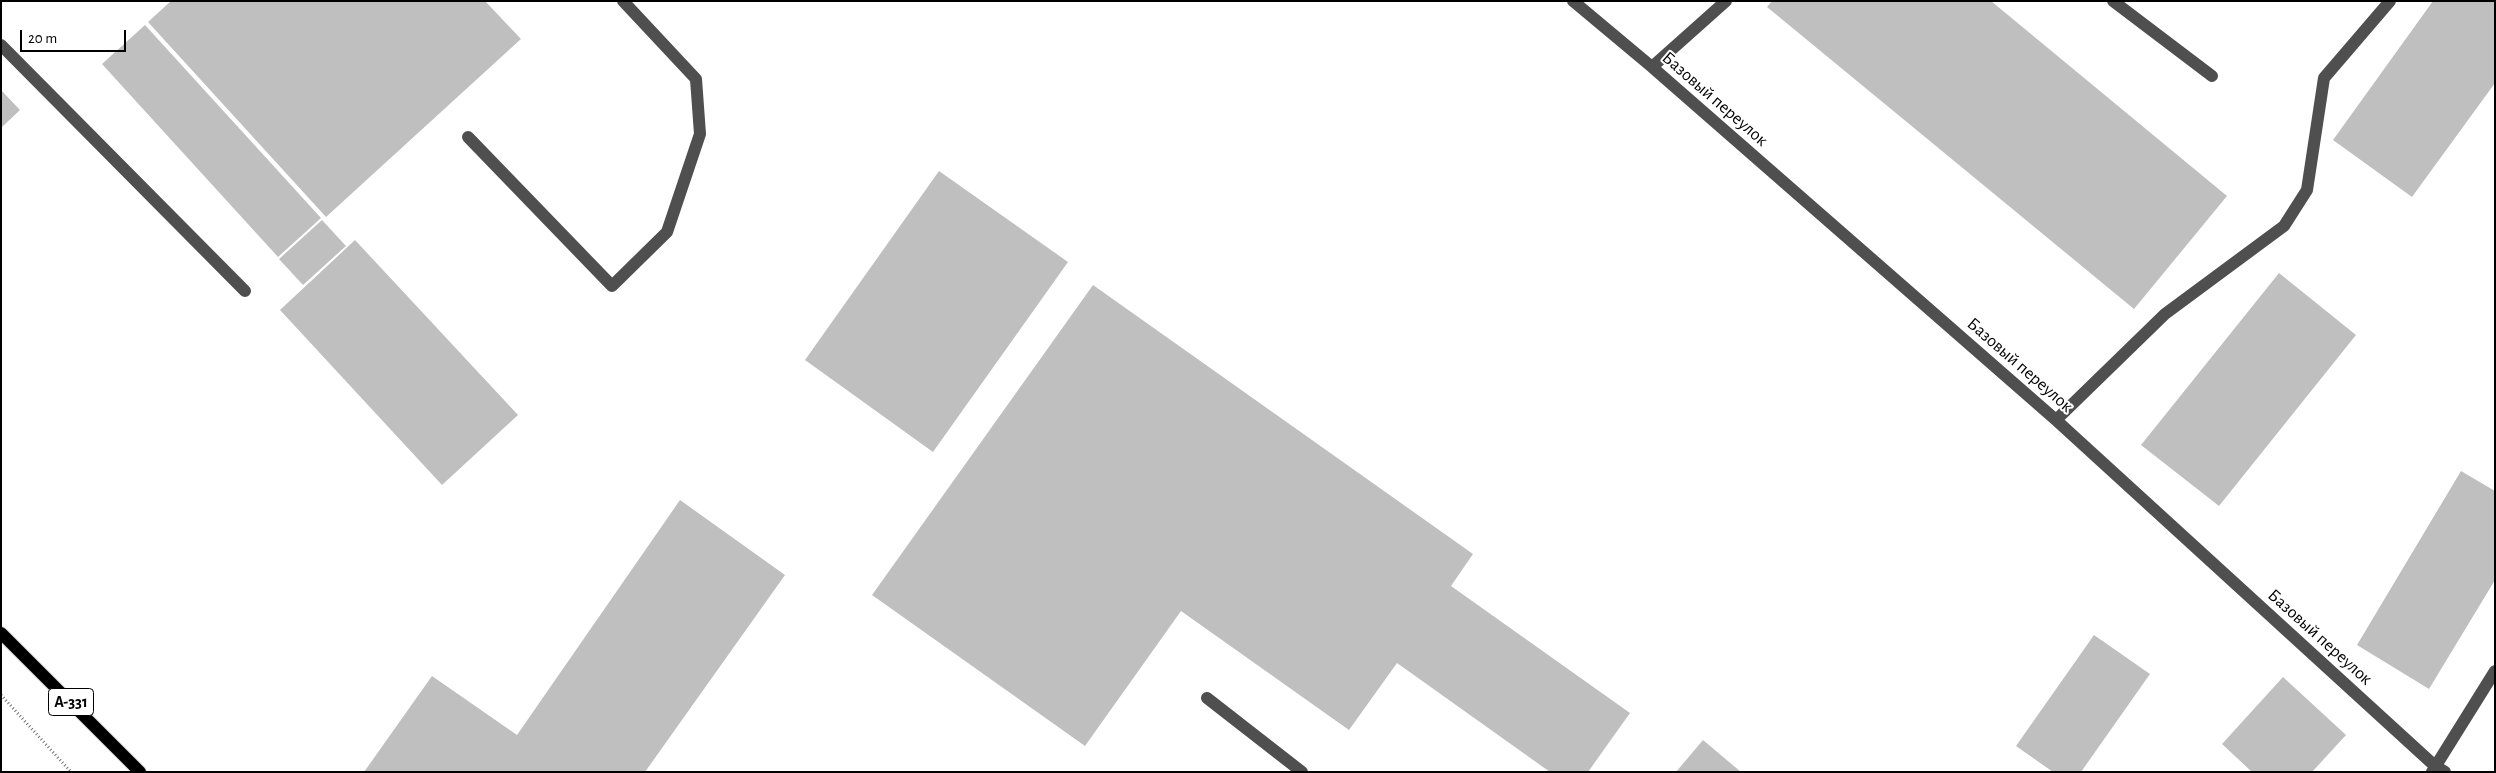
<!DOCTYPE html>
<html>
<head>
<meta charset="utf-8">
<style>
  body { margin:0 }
  #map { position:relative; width:2496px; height:773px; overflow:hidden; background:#fff; font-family:"Alegreya Sans",sans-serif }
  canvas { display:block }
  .frame { position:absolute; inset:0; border:2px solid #000; pointer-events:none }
  .scale { position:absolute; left:20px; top:30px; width:106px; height:22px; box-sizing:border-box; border:2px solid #000; border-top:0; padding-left:6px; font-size:15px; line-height:18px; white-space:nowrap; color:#000; -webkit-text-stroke:4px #fff; paint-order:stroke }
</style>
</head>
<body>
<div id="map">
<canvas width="2496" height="773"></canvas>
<div class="frame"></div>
<div class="scale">20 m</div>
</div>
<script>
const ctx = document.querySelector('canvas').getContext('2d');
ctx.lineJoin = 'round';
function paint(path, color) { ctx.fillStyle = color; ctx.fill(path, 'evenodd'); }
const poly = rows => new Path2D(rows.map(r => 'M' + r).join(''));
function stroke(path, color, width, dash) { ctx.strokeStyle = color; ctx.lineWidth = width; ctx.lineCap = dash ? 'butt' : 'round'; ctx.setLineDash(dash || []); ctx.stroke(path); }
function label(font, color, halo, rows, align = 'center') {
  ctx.font = font + ' "Alegreya Sans",sans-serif'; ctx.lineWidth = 4; ctx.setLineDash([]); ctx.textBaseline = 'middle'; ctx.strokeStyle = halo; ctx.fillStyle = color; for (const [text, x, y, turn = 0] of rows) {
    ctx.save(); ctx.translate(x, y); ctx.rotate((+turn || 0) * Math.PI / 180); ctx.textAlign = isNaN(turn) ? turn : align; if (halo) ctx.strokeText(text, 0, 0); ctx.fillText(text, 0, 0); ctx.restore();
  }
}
const building = poly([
  [171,1,485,1,521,39,326,217,148,22],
  [1772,1,1991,1,2227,196,2134,309,1767,7],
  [2433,1,2495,1,2495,83,2412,197,2333,140],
  [145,25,321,218,278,257,102,64],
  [1,90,20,110,1,128],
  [939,171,1068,262,933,452,805,360],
  [322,220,346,246,303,285,279,259],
  [355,240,518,415,442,485,280,310],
  [2279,273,2356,335,2219,506,2141,445],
  [1093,285,1473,554,1451,586,1630,713,1588,772,1550,772,1397,663,1349,730,1181,611,1085,746,872,595],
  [2461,471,2495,491,2495,580,2429,689,2357,645],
  [680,500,785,575,645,772,364,772,432,676,517,735],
  [2094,635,2150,674,2081,772,2053,772,2016,746],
  [2283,677,2346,735,2312,772,2252,772,2222,744],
  [1703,740,1741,772,1676,772]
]);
const path = poly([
  [1,695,71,772]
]);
const minor = poly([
  [1573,1,1652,67,2056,420,2435,766,2445,772],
  [2113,1,2212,76],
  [1,45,245,291],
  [1652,67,1726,1],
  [468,137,612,286,667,232,700,134,696,79,623,1],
  [2056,420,2165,314,2284,226,2307,190,2324,78,2390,1],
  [1207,698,1302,772],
  [2432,772,2495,671]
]);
const major = poly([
  [1,633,140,772]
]);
const shields = [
  [71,702,45]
];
const shieldNames = [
  ["А-331",71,702]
];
const streetNames = [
  ["Базовый переулок",1715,99,41],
  ["Базовый переулок",2020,365,41],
  ["Базовый переулок",2320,637,42]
];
paint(building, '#bfbfbf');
stroke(major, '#dbdbdb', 14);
stroke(path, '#717171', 3, [1, 2.5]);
stroke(minor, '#4f4f4f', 12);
stroke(major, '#000', 12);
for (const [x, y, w] of shields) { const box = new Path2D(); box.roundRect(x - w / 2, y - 13.5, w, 27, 4); ctx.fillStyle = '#fff'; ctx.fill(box); stroke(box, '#000', 1); }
label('bold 16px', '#000', null, shieldNames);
label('18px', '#000', '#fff', streetNames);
</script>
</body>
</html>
